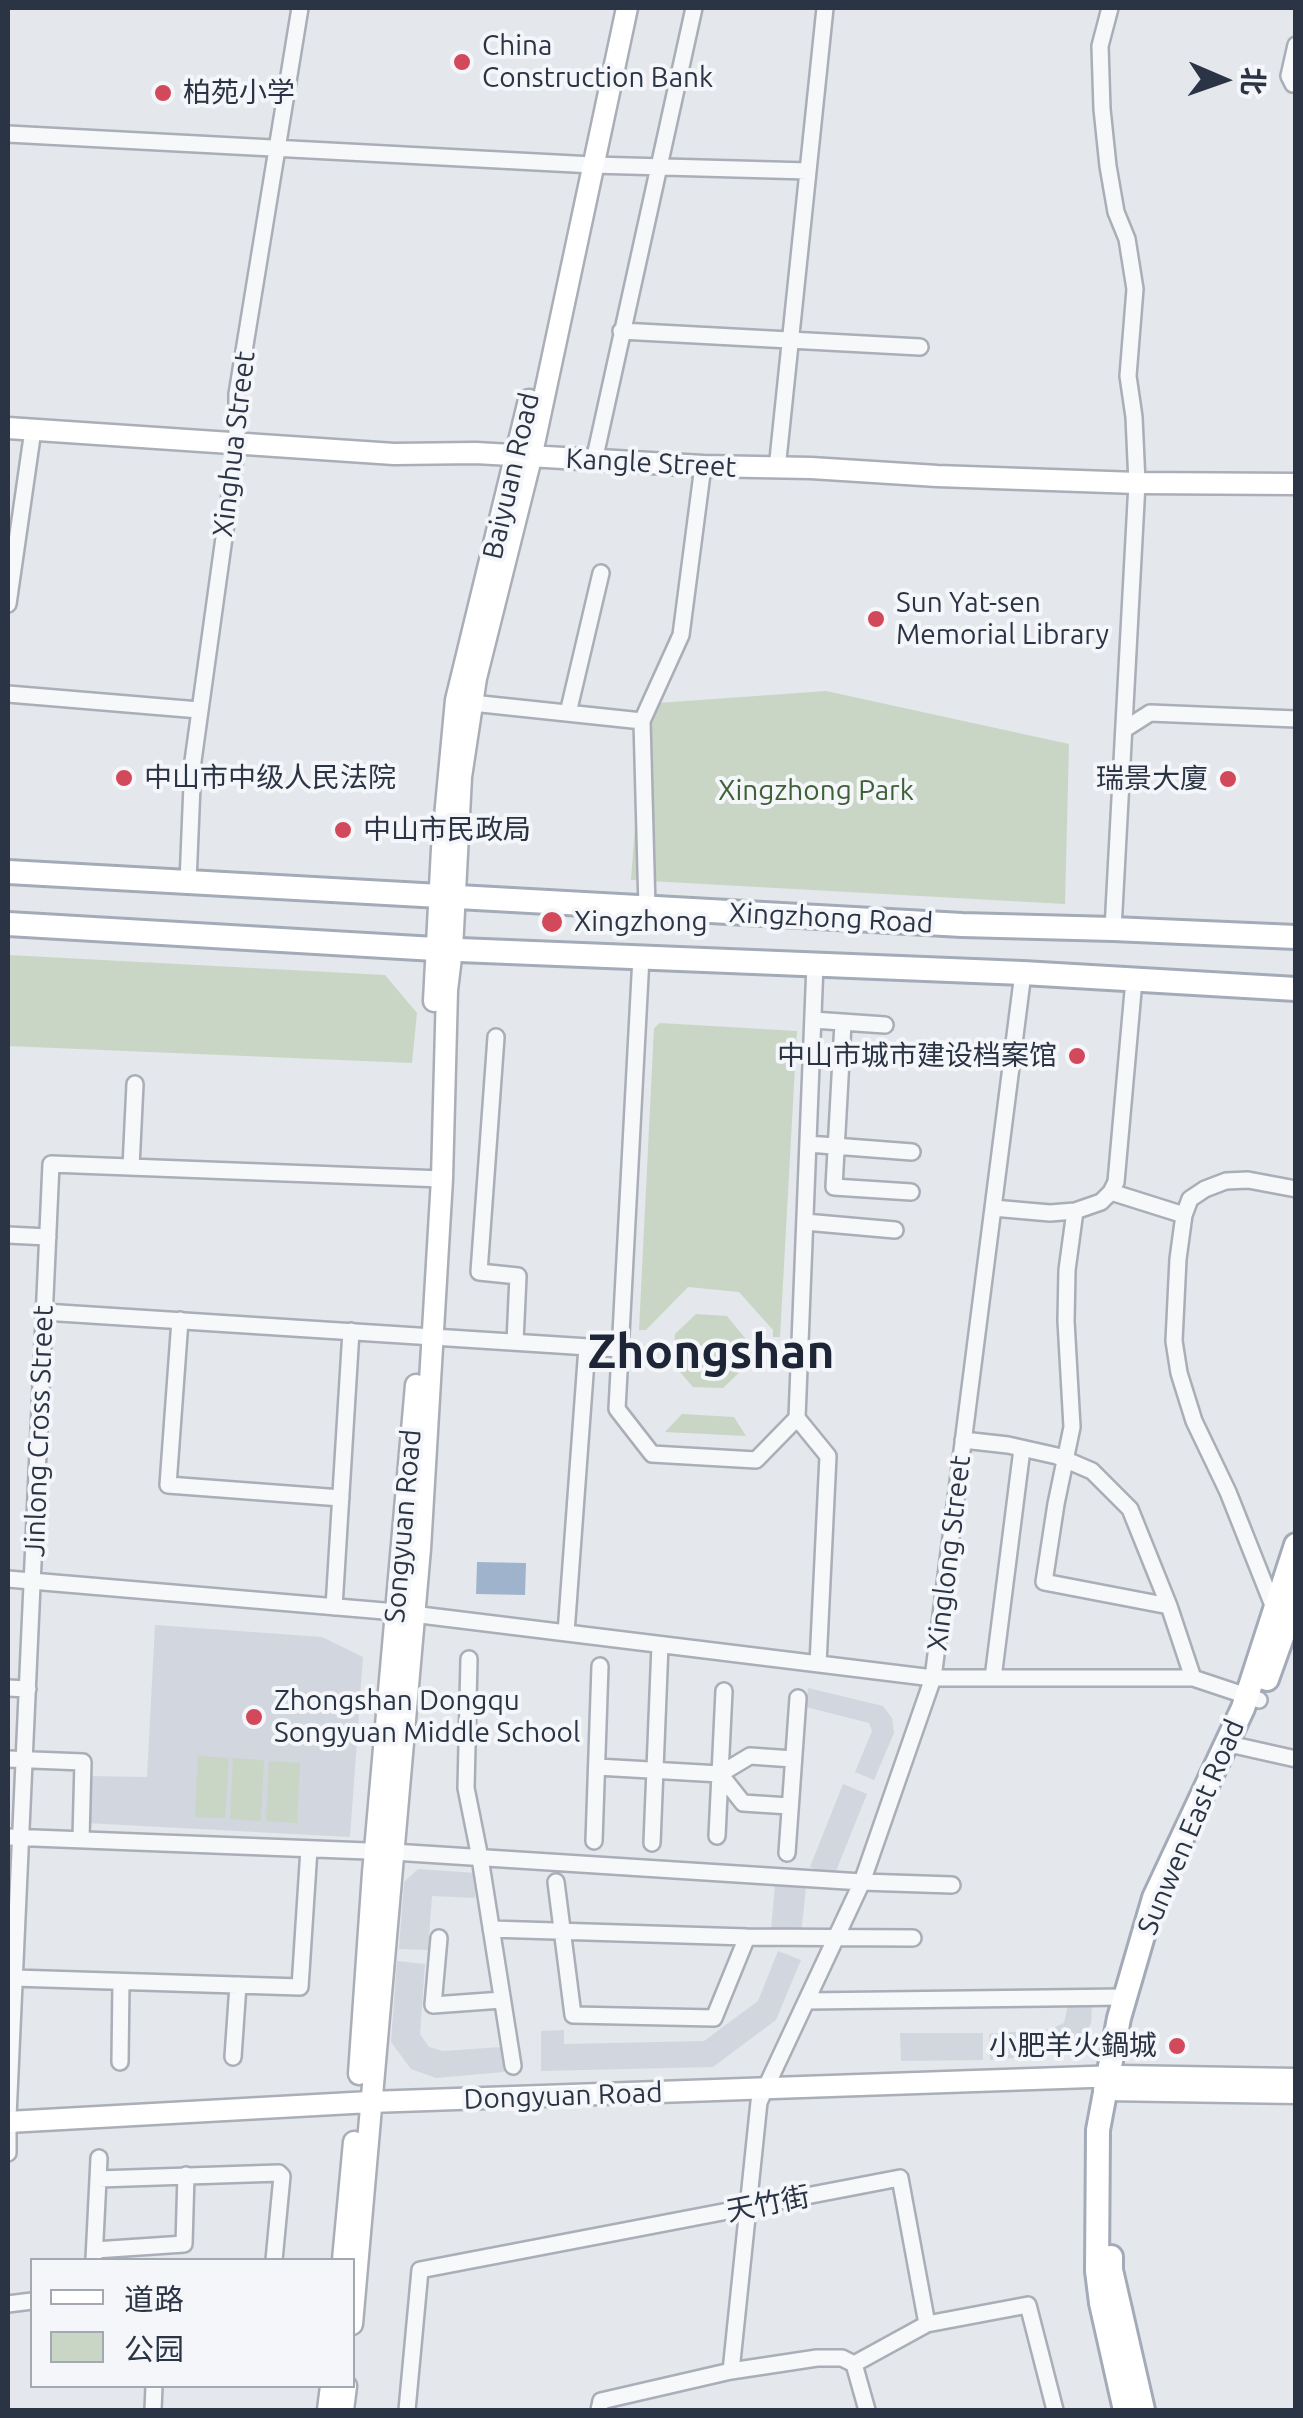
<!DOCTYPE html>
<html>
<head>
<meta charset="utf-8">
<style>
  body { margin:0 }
  #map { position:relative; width:1303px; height:2418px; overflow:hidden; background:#e4e7ec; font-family:Ubuntu,"Noto Sans SC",sans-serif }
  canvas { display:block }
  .frame { position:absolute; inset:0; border:10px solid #2b3445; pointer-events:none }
  .legend { position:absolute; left:30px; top:2258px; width:325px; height:130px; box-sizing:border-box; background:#f4f6f9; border:2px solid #a4a8b1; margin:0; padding:12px 18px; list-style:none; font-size:30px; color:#2b3445 }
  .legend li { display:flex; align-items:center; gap:20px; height:50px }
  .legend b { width:50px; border:2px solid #a4a8b1 }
  .north { position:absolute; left:1173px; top:30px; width:100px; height:100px; -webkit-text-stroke:8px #f4f6f9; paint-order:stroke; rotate:92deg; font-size:28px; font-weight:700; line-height:40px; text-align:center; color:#2b3445 }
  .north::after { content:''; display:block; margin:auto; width:35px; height:45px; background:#2b3445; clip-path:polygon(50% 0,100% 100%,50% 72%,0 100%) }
</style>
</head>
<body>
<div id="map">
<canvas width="1303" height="2418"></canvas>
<div class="frame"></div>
<ul class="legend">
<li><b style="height:12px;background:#fff"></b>道路</li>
<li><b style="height:28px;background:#c9d6c5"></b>公园</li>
</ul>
<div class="north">北</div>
</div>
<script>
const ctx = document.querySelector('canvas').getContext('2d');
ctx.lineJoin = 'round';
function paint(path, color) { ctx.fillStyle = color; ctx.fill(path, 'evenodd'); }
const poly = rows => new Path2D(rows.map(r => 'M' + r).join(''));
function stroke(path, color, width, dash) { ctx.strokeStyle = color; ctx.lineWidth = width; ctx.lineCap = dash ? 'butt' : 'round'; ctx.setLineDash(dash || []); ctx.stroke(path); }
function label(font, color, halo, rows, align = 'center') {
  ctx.font = font + ' Ubuntu,"Noto Sans SC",sans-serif'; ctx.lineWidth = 8; ctx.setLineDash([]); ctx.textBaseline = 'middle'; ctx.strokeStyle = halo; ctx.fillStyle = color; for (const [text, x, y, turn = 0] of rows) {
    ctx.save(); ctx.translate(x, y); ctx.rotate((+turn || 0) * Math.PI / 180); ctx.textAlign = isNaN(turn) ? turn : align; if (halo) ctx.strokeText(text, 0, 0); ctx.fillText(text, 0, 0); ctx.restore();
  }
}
const built = poly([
  [155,1625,322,1637,363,1657,350,1837,86,1823,88,1776,147,1777],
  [808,1688,883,1706,892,1718,894,1733,874,1780,855,1772,872,1731,869,1723,806,1707],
  [843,1784,867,1794,834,1876,810,1867],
  [418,1869,476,1873,475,1898,432,1896,428,1950,399,1949,404,1882],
  [775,1884,806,1887,801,1934,771,1931],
  [778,1951,801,1960,776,2020,713,2067,541,2071,541,2031,564,2030,564,2044,704,2041,758,2001],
  [397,1961,425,1964,420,2034,429,2047,443,2051,501,2047,504,2072,436,2078,411,2069,391,2042],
  [1068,2005,1092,2006,1091,2023,1084,2039,1071,2050,1060,2054,990,2060,989,2034,1051,2029,1064,2023],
  [983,2033,983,2060,901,2061,900,2033]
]);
const green = poly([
  [826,691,1069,744,1065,904,631,880,644,704],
  [8,955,385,975,417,1013,412,1063,8,1046],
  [660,1023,797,1031,780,1337,773,1337,773,1330,739,1292,688,1287,646,1330,639,1330,654,1028],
  [696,1314,727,1316,745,1338,744,1368,723,1388,693,1387,673,1364,675,1334],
  [682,1414,734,1417,746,1436,665,1432],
  [198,1756,229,1758,225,1818,195,1817],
  [233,1758,264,1760,261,1821,230,1819],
  [269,1761,300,1763,297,1823,266,1821]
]);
const water = poly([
  [477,1562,526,1563,525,1595,476,1594]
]);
const street = poly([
  [1110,8,1100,46,1102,109,1108,166,1116,212,1127,239,1135,289,1128,376,1134,417,1137,483,1113,929],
  [1296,45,1289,76,1293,84,1296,84],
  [8,134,593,165,808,171],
  [621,331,920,347],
  [594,461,694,8],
  [777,469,825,8],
  [8,604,33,430],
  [8,694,199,710],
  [472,703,642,721],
  [568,713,601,573],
  [1125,729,1150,713,1296,719],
  [188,882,193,761,237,444,237,394,300,8],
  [647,908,642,721,681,635,703,466],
  [641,957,617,1409,652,1454,756,1460,797,1418],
  [815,964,797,1418,828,1456,818,1664],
  [813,1020,885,1025],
  [843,1023,834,1187,911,1192],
  [496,1037,479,1272,518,1276,515,1342],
  [808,1144,912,1152],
  [131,1167,135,1084],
  [1111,1192,1184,1215],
  [993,1208,1050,1213,1075,1211,1101,1202,1111,1192,1116,1182,1134,980],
  [1075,1211,1067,1270,1066,1321,1072,1427,1056,1504,1044,1582,1169,1606],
  [805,1222,895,1230],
  [8,1235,48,1237],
  [44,1312,620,1349],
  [180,1320,168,1485,341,1498],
  [963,1440,1008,1445,1057,1456,1092,1471,1130,1509,1169,1606,1193,1678],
  [8,1579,396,1612,933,1678,1193,1678,1259,1700],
  [334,1607,351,1331],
  [1276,1613,1228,1492,1194,1421,1179,1373,1174,1341,1178,1259,1184,1215,1190,1199,1205,1189,1226,1181,1248,1180,1296,1189],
  [566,1633,587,1347],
  [469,1659,466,1788,480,1858,513,2066],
  [993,1678,1022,1449],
  [8,1688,28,1689],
  [1238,1746,1296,1759],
  [8,1759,83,1762,81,1838],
  [597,1767,720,1774,750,1756,793,1759],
  [720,1774,743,1803,789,1806],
  [717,1836,724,1691],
  [8,1837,393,1852,862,1882,952,1885],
  [594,1841,600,1666],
  [652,1843,660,1645],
  [787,1853,798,1698],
  [556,1882,573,2015,714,2018,747,1937],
  [491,1929,747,1937,913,1938],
  [439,1938,433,2005,502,2000],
  [14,1978,300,1987,309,1849],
  [807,2001,1125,1997],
  [233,2057,238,1985],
  [120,2062,121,1982],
  [8,2117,51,1164,442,1179],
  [8,2124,8,2153],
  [99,2158,98,2179,279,2173,282,2176,274,2260],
  [95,2250,184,2244,186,2175],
  [94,2259,98,2179],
  [8,2304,32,2301],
  [854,2364,927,2324],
  [731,2371,759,2102,862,1882,933,1678,1023,973],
  [153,2410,154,2386],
  [407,2410,420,2270,900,2178,927,2324,1028,2305,1055,2410],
  [599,2410,601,2401,731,2371,817,2358,842,2358,854,2364,867,2410]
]);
const secondary = poly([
  [8,428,394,454,476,453,703,466,811,468,937,476,1137,483,1296,484],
  [434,1001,442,849,456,700,529,400],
  [359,2074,373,1873,416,1385],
  [1104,2090,1296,2093],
  [8,2122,370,2102,1119,2076,1296,2079],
  [343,2260,354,2142],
  [352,2324,420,1549,442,1179,447,990,452,949,461,777,476,678,531,458,627,8],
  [328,2410,331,2386],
  [343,2410,346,2386]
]);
const primary = poly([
  [8,872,962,925,1113,929,1296,937],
  [8,924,435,949,1023,973,1296,989],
  [1267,1679,1296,1598],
  [1111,2257,1111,2270,1143,2410],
  [1125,2410,1101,2303,1097,2271,1098,2130,1119,2018,1154,1898,1243,1708,1296,1545]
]);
const markers = [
  [462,62,10,"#d1495b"],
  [163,93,10,"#d1495b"],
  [876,619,10,"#d1495b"],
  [124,778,10,"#d1495b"],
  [1228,779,10,"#d1495b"],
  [343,830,10,"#d1495b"],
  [552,922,12,"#d1495b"],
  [1077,1056,10,"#d1495b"],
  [254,1717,10,"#d1495b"],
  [1177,2046,10,"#d1495b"]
];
const poiNames = [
  ["China",482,46],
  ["Construction Bank",482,78],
  ["柏苑小学",183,93],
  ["Sun Yat-sen",896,603],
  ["Memorial Library",896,635],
  ["中山市中级人民法院",144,778],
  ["瑞景大廈",1208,779,"right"],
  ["中山市民政局",363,830],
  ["Xingzhong",574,922],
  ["中山市城市建设档案馆",1057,1056,"right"],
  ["Zhongshan Dongqu",274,1701],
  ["Songyuan Middle School",274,1733],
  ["小肥羊火鍋城",1157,2046,"right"]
];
const streetNames = [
  ["Xinghua Street",234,444,-83],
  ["Kangle Street",651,463,3],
  ["Baiyuan Road",511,476,-77],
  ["Xingzhong Road",831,918,3],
  ["Jinlong Cross Street",39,1431,-88],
  ["Songyuan Road",403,1526,-85],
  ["Xinglong Street",949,1553,-83],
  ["Sunwen East Road",1191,1827,-67],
  ["Dongyuan Road",563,2096,-2],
  ["天竹街",768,2204,-11]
];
const parkNames = [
  ["Xingzhong Park",816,791]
];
const townNames = [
  ["Zhongshan",711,1352]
];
paint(built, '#d2d6de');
paint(green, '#c9d6c5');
paint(water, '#9fb4cc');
stroke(street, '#a9aeb7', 20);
stroke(secondary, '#a9aeb7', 25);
stroke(primary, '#a3abb8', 28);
stroke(street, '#f7f8fa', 15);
stroke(secondary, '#fff', 20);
stroke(primary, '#fff', 22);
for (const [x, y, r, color] of markers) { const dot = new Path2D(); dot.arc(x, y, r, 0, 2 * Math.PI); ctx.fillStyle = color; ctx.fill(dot); stroke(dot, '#f4f6f9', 4); }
label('28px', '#2b3445', '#f4f6f9', poiNames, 'left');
label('28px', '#2b3445', '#f4f6f9', streetNames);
label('28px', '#3f6138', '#f4f6f9', parkNames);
label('bold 48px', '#1d2536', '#f4f6f9', townNames);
</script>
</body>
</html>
